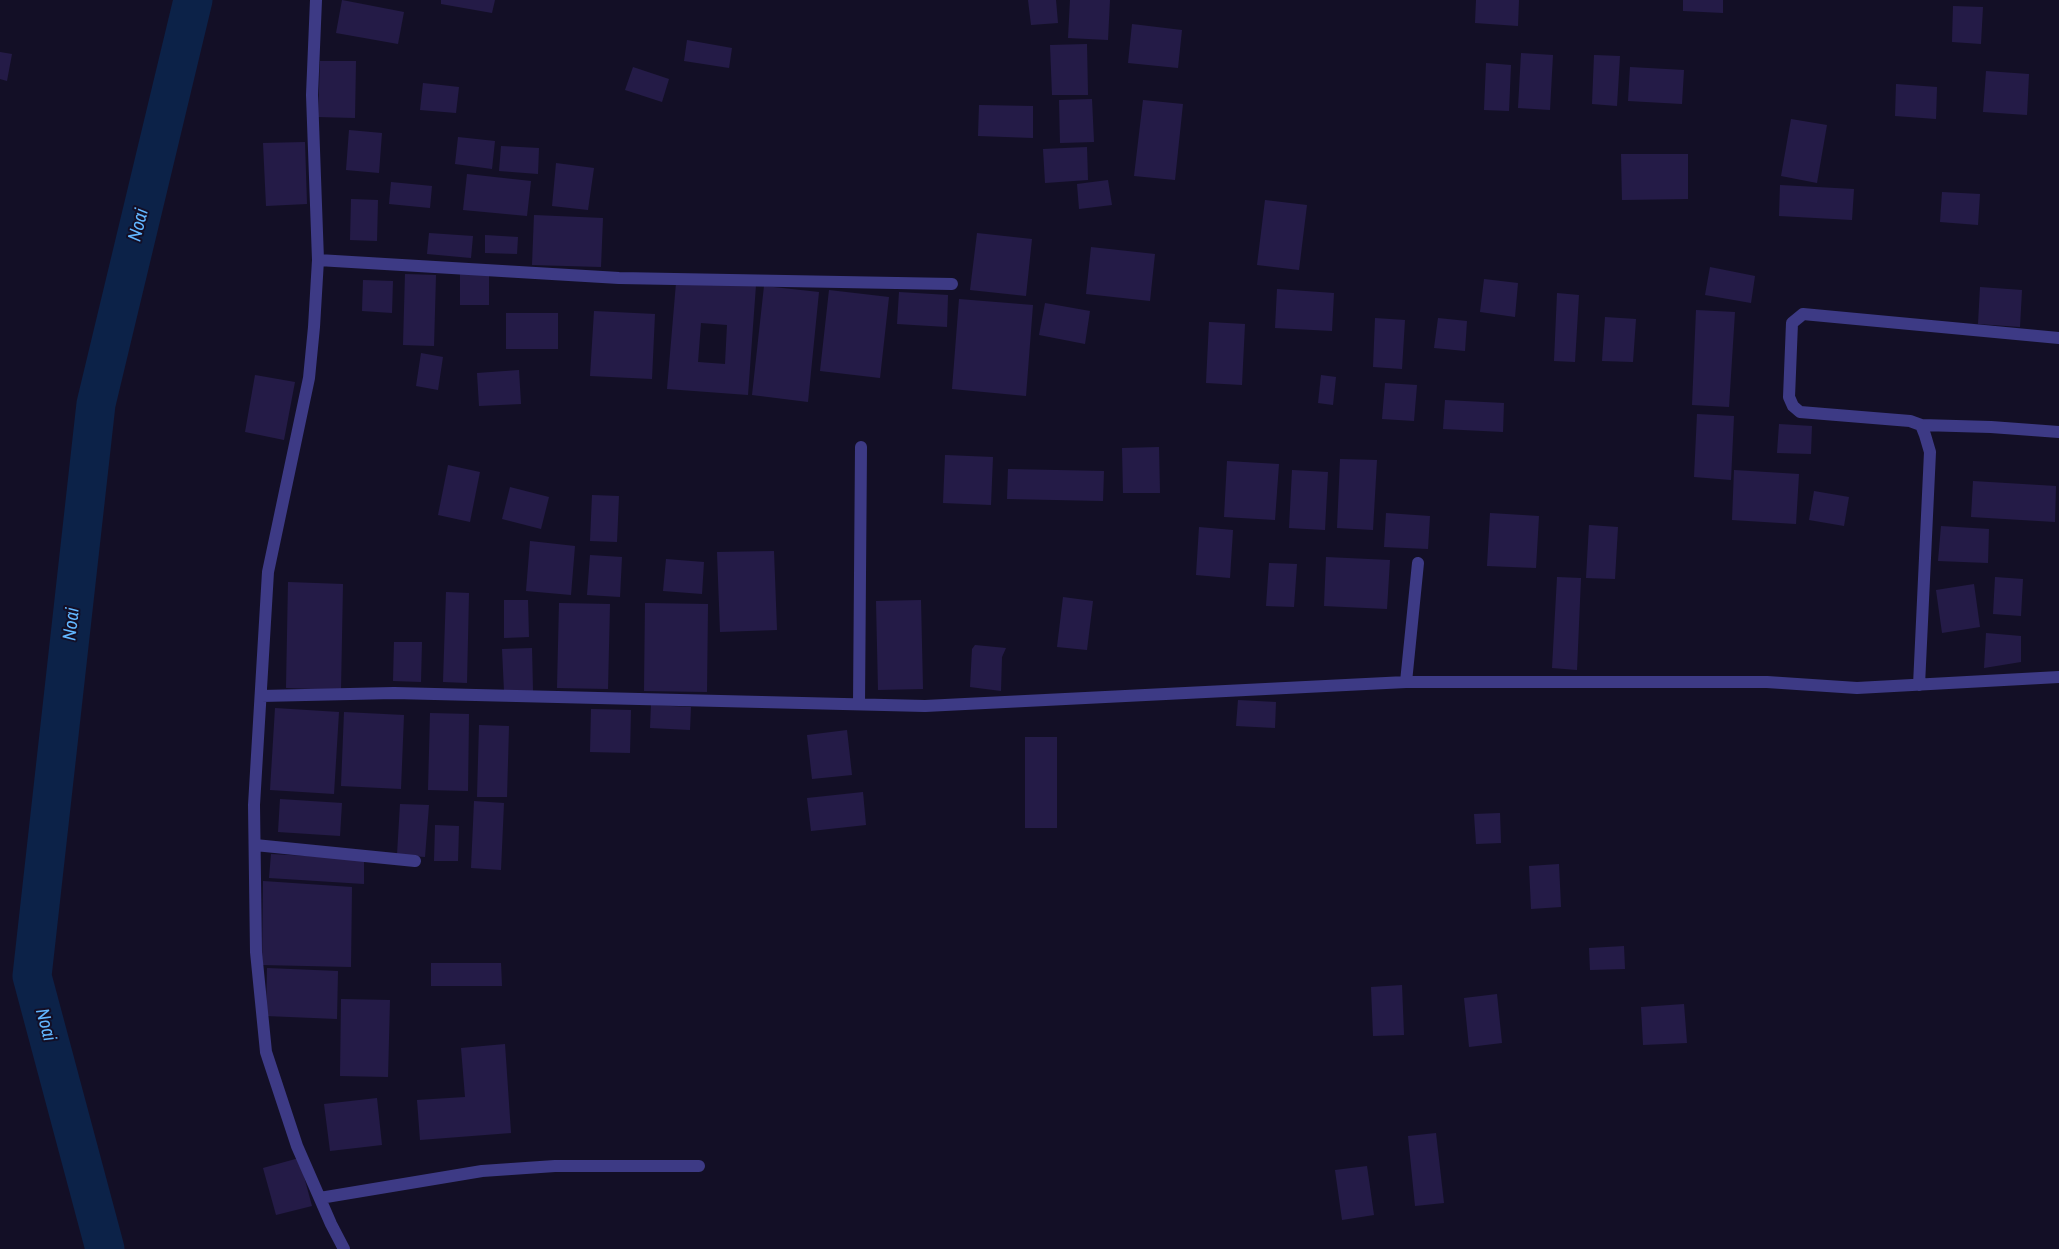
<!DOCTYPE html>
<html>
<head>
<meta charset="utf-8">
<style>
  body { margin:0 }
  canvas { display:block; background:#130f26 }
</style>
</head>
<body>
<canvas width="2059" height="1249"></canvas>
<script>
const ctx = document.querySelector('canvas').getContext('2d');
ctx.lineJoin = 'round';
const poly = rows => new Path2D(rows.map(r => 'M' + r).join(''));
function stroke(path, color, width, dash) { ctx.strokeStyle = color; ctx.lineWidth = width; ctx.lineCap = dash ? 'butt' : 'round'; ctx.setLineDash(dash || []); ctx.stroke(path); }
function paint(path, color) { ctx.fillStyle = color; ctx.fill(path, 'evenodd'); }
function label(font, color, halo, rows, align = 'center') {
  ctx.font = font + ' "Archivo Narrow",sans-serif'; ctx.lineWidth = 4; ctx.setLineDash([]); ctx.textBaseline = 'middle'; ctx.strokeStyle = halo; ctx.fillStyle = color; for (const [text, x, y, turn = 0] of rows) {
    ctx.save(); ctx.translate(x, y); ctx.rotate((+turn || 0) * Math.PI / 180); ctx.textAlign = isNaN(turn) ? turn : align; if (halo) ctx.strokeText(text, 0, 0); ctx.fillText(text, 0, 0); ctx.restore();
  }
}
const canal = poly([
  [105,1249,32,976,96,404,193,0]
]);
const building = poly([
  [342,0,404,12,398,44,336,33],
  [441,0,495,0,492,13,441,4],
  [1028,0,1056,0,1058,23,1031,25],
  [1070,0,1110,0,1108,40,1068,38],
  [1476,0,1519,0,1518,26,1475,23],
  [1683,0,1723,0,1723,13,1683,11],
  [1953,6,1983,7,1981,44,1952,42],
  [1132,24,1182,30,1178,68,1128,63],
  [687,40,732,48,729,68,684,61],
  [1087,44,1088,95,1052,95,1050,45],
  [0,52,12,54,7,81,0,79],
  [1521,53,1553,55,1550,110,1518,108],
  [1594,55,1620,56,1617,106,1592,104],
  [320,61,356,61,355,118,318,117],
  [1486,63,1511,65,1509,111,1484,110],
  [633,67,669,79,662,102,625,90],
  [1630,67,1684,70,1682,104,1628,101],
  [1986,71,2029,74,2027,115,1983,112],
  [423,83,459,87,456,113,420,110],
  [1896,84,1937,87,1936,119,1895,116],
  [1092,99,1094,142,1060,143,1059,100],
  [1143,100,1183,104,1175,180,1134,176],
  [979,105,1033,106,1033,138,978,136],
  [1791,119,1827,125,1817,183,1781,176],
  [349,130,382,133,379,173,346,170],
  [458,137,495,141,492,169,455,164],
  [305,142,307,204,266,206,263,143],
  [501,146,539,148,538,174,499,171],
  [1087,147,1088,180,1045,183,1043,149],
  [1621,154,1688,154,1688,199,1622,200],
  [556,163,594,168,588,210,552,206],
  [467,174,531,181,527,216,463,210],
  [1108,180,1112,205,1079,209,1077,184],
  [391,182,432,186,430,208,389,204],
  [1780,185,1854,189,1852,220,1779,216],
  [1942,192,1980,194,1978,225,1940,222],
  [351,199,378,200,377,241,350,240],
  [1265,200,1307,205,1299,270,1257,265],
  [534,215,603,218,601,267,532,265],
  [429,233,473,236,471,258,427,254],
  [977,233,1032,239,1026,296,970,290],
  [485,235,518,237,517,254,485,253],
  [1091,247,1155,254,1150,301,1086,294],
  [1710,267,1755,276,1751,303,1705,295],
  [405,274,436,275,434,346,403,345],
  [460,274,489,274,489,305,460,305],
  [1484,279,1518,283,1515,317,1480,312],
  [363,280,393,281,392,313,362,311],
  [676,283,756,285,748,395,667,389],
  [701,323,727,325,725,364,698,362],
  [764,286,819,292,808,402,752,395],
  [1980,287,2022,290,2020,327,1978,324],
  [1277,289,1334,293,1332,331,1275,328],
  [829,290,889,297,880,378,820,371],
  [899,292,948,295,947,327,897,324],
  [1557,293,1579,295,1575,362,1554,361],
  [959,299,1033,305,1026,396,952,389],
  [1045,303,1090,311,1085,344,1039,335],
  [1696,310,1735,312,1729,407,1692,405],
  [594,311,655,314,652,379,590,376],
  [506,313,558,313,558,349,506,349],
  [1605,317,1636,319,1633,362,1602,361],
  [1375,318,1405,320,1402,369,1373,367],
  [1438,318,1467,321,1465,351,1434,348],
  [1209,322,1245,324,1242,385,1206,383],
  [421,353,443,357,438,390,416,386],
  [519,370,521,404,479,406,477,373],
  [255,375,295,382,284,440,245,432],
  [1321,375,1336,377,1333,405,1318,403],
  [1385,383,1417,385,1414,421,1382,419],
  [1445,400,1504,403,1503,432,1443,429],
  [1697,414,1734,416,1731,480,1694,477],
  [1779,424,1812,426,1811,454,1777,453],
  [1159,447,1160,493,1123,493,1122,448],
  [945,455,993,457,991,505,943,503],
  [1340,459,1377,460,1373,530,1337,528],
  [1227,461,1279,464,1275,520,1224,517],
  [448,465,480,472,470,522,438,515],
  [1008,469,1104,471,1103,501,1007,499],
  [1292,470,1328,472,1325,530,1289,528],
  [1734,470,1799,474,1796,524,1732,520],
  [1973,481,2056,486,2055,522,1971,517],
  [510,487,549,497,541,529,502,519],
  [1814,491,1849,497,1844,526,1809,520],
  [592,495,619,496,617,542,590,541],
  [1386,513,1430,516,1428,549,1384,547],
  [1490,513,1539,516,1536,568,1487,566],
  [1589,525,1618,527,1615,579,1586,578],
  [1941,526,1989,529,1988,563,1938,561],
  [1199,527,1233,530,1230,578,1196,575],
  [530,541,575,546,571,595,526,591],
  [774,551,777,630,720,632,717,552],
  [590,555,622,557,620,597,587,595],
  [1326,557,1390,560,1387,609,1324,606],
  [666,559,704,562,702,594,663,591],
  [1269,563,1297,564,1294,607,1266,606],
  [1557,577,1581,578,1577,670,1552,668],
  [1995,577,2023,579,2021,616,1993,614],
  [288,582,343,584,341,690,286,688],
  [1974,584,1980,627,1942,633,1936,590],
  [446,592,469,593,467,683,443,682],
  [1063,597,1093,601,1087,650,1057,647],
  [504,600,528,600,529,637,504,638],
  [921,600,923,689,878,690,876,601],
  [559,603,610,604,608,689,557,688],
  [645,603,708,604,707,692,644,691],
  [1986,633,2021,636,2021,662,1984,668],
  [394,642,422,642,421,682,393,681],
  [975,645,1006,648,1002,657,1001,691,970,687,972,649],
  [532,648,533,691,504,691,502,649],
  [1238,700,1276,702,1275,728,1236,726],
  [651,705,691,707,690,730,650,728],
  [275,708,339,712,334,794,270,790],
  [591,709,631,710,630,753,590,752],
  [344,712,404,715,401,789,341,786],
  [430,713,469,714,468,791,428,790],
  [479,725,509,726,507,797,477,797],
  [847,730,852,775,812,779,807,735],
  [1025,737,1057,737,1057,828,1025,828],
  [863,792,866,825,811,831,807,798],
  [280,799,342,803,340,836,278,832],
  [474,801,504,803,501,870,471,868],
  [400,804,429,805,425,857,397,855],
  [1500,813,1501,843,1476,844,1474,814],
  [435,825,459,826,458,861,434,861],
  [271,854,364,859,364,884,269,878],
  [1559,864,1561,907,1531,909,1529,866],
  [263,881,352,887,351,967,262,965],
  [1624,946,1625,969,1590,970,1589,948],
  [431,963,501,963,502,986,431,986],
  [267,968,338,971,337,1019,266,1016],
  [1402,985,1404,1035,1373,1036,1371,987],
  [1497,994,1502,1043,1469,1047,1464,998],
  [341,999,390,1000,388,1077,340,1076],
  [1684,1004,1687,1043,1643,1045,1641,1007],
  [505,1044,511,1133,420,1140,417,1100,465,1097,461,1048],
  [377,1098,382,1145,330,1151,324,1104],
  [1436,1133,1444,1203,1415,1206,1408,1136],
  [299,1158,312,1206,276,1215,263,1168],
  [1367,1166,1374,1215,1342,1220,1335,1170]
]);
const minor = poly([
  [316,0,312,95,318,260,314,327,309,378,268,572,254,805,256,952,266,1052,297,1146,331,1224,344,1249],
  [318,260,619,278,952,284],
  [1921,425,1991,427,2059,432],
  [1406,682,1418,563],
  [1919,685,1930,452,1925,435,1921,425,1910,421,1800,412,1793,406,1789,397,1792,323,1803,314,2059,338],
  [261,696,394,693,925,706,1406,682,1767,682,1857,688,2059,677],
  [859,704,861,447],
  [255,845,415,861],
  [320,1198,482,1171,555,1166,699,1166]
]);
const waterNames = [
  ["Noai",139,225,-76],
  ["Noai",72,624,-84],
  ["Noai",45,1025,75]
];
stroke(canal, '#0c2248', 39);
paint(building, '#241b47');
stroke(minor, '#3d3a85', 12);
label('italic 19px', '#62b6ff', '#130f26', waterNames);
</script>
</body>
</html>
